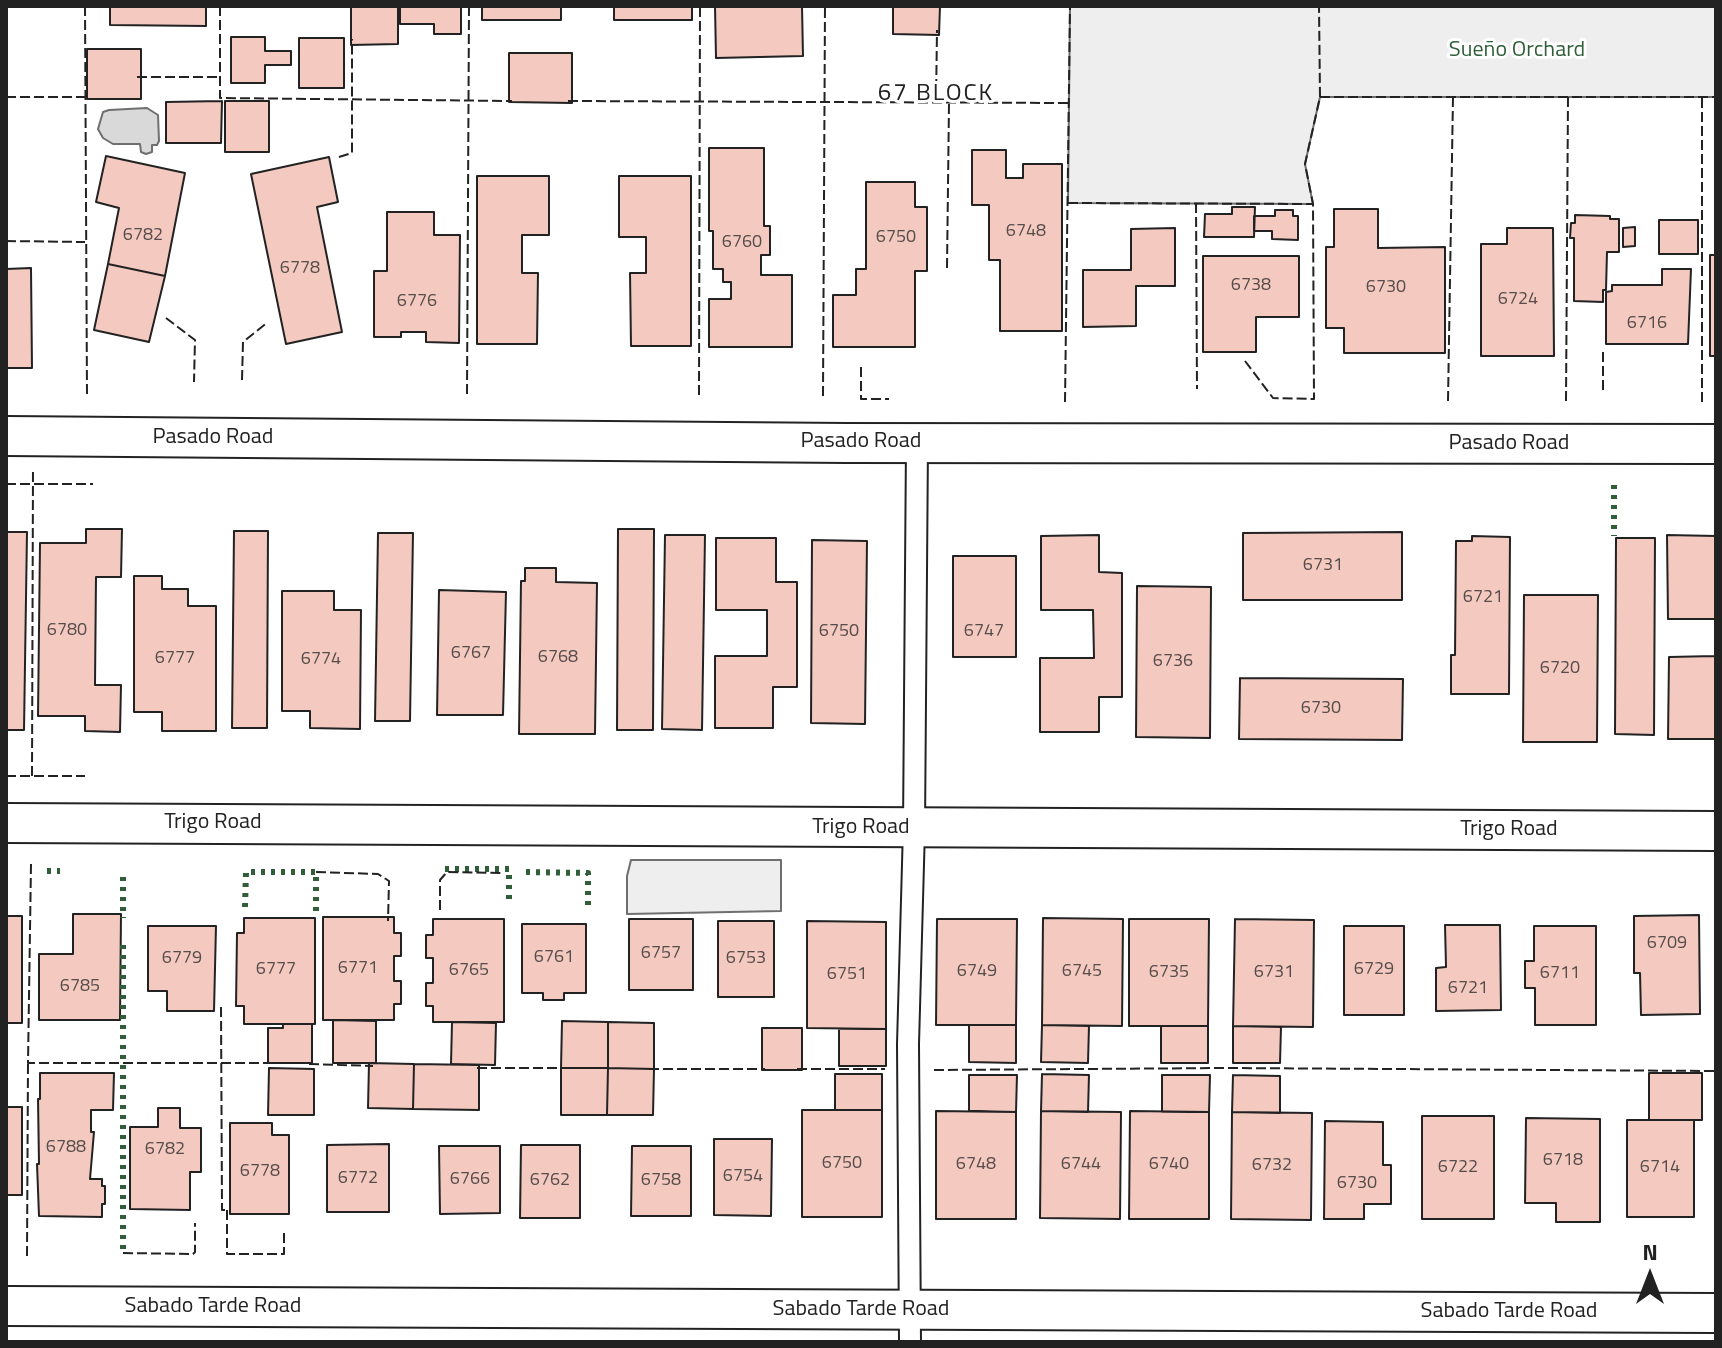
<!DOCTYPE html>
<html>
<head>
<meta charset="utf-8">
<style>
  body { margin:0 }
  #map { position:relative; width:1722px; height:1348px; overflow:hidden; background:#fff; font-family:"Titillium Web",sans-serif }
  canvas { display:block }
  .frame { position:absolute; inset:0; border:8px solid #222; pointer-events:none }
  .north { position:absolute; left:1610px; top:1236px; width:80px; height:80px; -webkit-text-stroke:6px #fff; paint-order:stroke; rotate:0deg; font-size:22px; font-weight:700; line-height:32px; text-align:center; color:#222 }
  .north::after { content:''; display:block; margin:auto; width:28px; height:36px; background:#222; clip-path:polygon(50% 0,100% 100%,50% 72%,0 100%) }
</style>
</head>
<body>
<div id="map">
<canvas width="1722" height="1348"></canvas>
<div class="frame"></div>
<div class="north">N</div>
</div>
<script>
const ctx = document.querySelector('canvas').getContext('2d');
ctx.lineJoin = 'round';
function paint(path, color) { ctx.fillStyle = color; ctx.fill(path, 'evenodd'); }
const poly = rows => new Path2D(rows.map(r => 'M' + r).join(''));
function stroke(path, color, width, dash) { ctx.strokeStyle = color; ctx.lineWidth = width; ctx.lineCap = dash ? 'butt' : 'round'; ctx.setLineDash(dash || []); ctx.stroke(path); }
function label(font, color, halo, rows, align = 'center') {
  ctx.font = font + ' "Titillium Web",sans-serif'; ctx.lineWidth = 6; ctx.setLineDash([]); ctx.textBaseline = 'middle'; ctx.strokeStyle = halo; ctx.fillStyle = color; for (const [text, x, y, turn = 0] of rows) {
    ctx.save(); ctx.translate(x, y); ctx.rotate((+turn || 0) * Math.PI / 180); ctx.textAlign = isNaN(turn) ? turn : align; if (halo) ctx.strokeText(text, 0, 0); ctx.fillText(text, 0, 0); ctx.restore();
  }
}
const green = poly([
  [1070,6,1716,6,1716,97,1320,97,1305,164,1313,204,1068,203,1070,6],
  [631,860,781,860,781,911,627,914,627,876,631,860]
]);
const water = poly([
  [147,108,158,115,159,141,157,145,152,145,152,152,146,154,141,152,140,144,113,144,103,138,98,129,103,112,109,110,147,108]
]);
const building = poly([
  [110,6,206,6,206,26,110,25,110,6],
  [351,6,398,6,398,44,351,45,351,6],
  [400,6,461,6,461,34,434,34,434,24,400,24,400,6],
  [482,6,561,6,561,20,482,20,482,6],
  [614,6,692,6,692,20,614,20,614,6],
  [715,6,802,6,803,56,716,58,715,6],
  [893,6,940,6,939,35,893,34,893,6],
  [231,37,265,37,265,51,291,51,291,65,265,65,265,83,231,83,231,37],
  [299,38,344,38,344,88,299,88,299,38],
  [87,49,141,49,141,99,87,99,87,49],
  [509,53,572,53,572,103,509,102,509,53],
  [222,101,221,143,166,143,166,102,222,101],
  [225,101,269,101,269,152,225,152,225,101],
  [709,148,764,148,764,226,770,226,770,255,761,255,761,275,792,275,792,347,709,347,709,299,731,299,731,282,723,282,723,269,713,269,713,231,709,231,709,148],
  [972,150,1006,150,1006,178,1023,178,1023,164,1062,164,1062,331,1000,331,1000,260,989,260,989,205,972,205,972,150],
  [106,156,185,173,165,276,108,264,119,208,96,202,106,156],
  [329,157,338,202,317,207,342,332,286,344,251,174,329,157],
  [477,176,549,176,549,235,522,235,522,273,538,273,537,344,477,344,477,176],
  [619,176,691,176,691,346,631,346,630,273,646,273,646,237,619,237,619,176],
  [866,182,915,182,915,207,927,207,927,271,915,271,915,347,833,347,833,295,856,295,856,269,866,269,866,182],
  [1232,207,1255,207,1254,237,1204,237,1205,214,1232,214,1232,207],
  [1334,209,1378,209,1378,248,1445,247,1445,353,1344,353,1344,328,1326,328,1326,247,1334,247,1334,209],
  [1275,210,1293,210,1293,216,1298,216,1298,240,1272,239,1272,231,1254,231,1254,216,1275,216,1275,210],
  [387,212,434,212,434,235,460,235,459,343,426,342,426,332,401,332,401,337,374,337,374,271,387,271,387,212],
  [1575,215,1610,216,1610,219,1619,219,1619,252,1607,252,1606,290,1603,290,1603,302,1574,301,1574,238,1570,238,1571,223,1575,223,1575,215],
  [1659,220,1698,220,1698,254,1659,254,1659,220],
  [1635,227,1635,246,1623,247,1623,228,1635,227],
  [1175,228,1175,286,1136,286,1136,326,1083,327,1083,270,1131,270,1131,229,1175,228],
  [1507,228,1553,228,1554,356,1481,356,1481,244,1507,244,1507,228],
  [1710,255,1716,255,1716,356,1710,356,1710,255],
  [1203,256,1299,256,1299,317,1256,317,1256,352,1203,352,1203,256],
  [108,264,165,276,149,342,94,330,108,264],
  [31,268,32,368,6,368,6,269,31,268],
  [1662,269,1691,269,1688,344,1606,344,1606,292,1612,291,1612,285,1662,285,1662,269],
  [86,529,122,529,121,577,96,577,95,685,121,685,120,732,85,731,85,716,38,716,40,543,86,543,86,529],
  [618,529,654,529,653,730,617,730,618,529],
  [234,531,268,531,267,728,232,728,234,531],
  [6,532,27,532,24,730,6,730,6,532],
  [1402,532,1402,600,1243,600,1243,533,1402,532],
  [378,533,413,533,410,721,375,721,378,533],
  [665,535,705,535,702,730,662,729,665,535],
  [1099,535,1099,572,1122,573,1122,697,1099,697,1099,732,1040,732,1040,658,1094,658,1093,610,1041,610,1041,536,1099,535],
  [1667,535,1716,536,1716,739,1668,739,1669,657,1715,656,1715,619,1668,619,1667,535],
  [1472,536,1510,537,1509,694,1451,694,1451,655,1455,655,1456,541,1472,541,1472,536],
  [716,538,776,538,776,582,797,582,797,687,773,687,773,728,715,728,715,656,767,656,767,610,716,610,716,538],
  [1616,538,1655,538,1654,735,1615,734,1616,538],
  [812,540,867,541,865,724,811,723,812,540],
  [953,556,1016,556,1016,657,953,657,953,556],
  [525,568,556,568,556,582,597,583,595,734,519,734,521,581,525,581,525,568],
  [134,576,162,576,162,589,188,589,188,606,216,606,216,731,162,731,162,712,134,712,134,576],
  [1137,586,1211,587,1210,738,1136,737,1137,586],
  [439,590,506,592,503,715,437,715,439,590],
  [282,591,334,591,334,610,361,610,360,729,310,728,310,711,282,711,282,591],
  [1524,595,1598,595,1597,742,1523,742,1524,595],
  [1240,678,1403,679,1402,740,1239,739,1240,678],
  [73,914,121,914,120,1020,39,1020,39,954,73,954,73,914],
  [1699,915,1700,1014,1641,1015,1640,973,1634,973,1634,916,1699,915],
  [6,916,22,916,22,1023,6,1023,6,916],
  [323,917,394,917,394,933,401,933,401,956,394,956,394,981,401,981,401,1004,394,1004,394,1020,323,1020,323,917],
  [244,918,315,918,315,1024,244,1024,244,1006,236,1006,237,933,244,933,244,918],
  [1043,918,1123,919,1122,1026,1042,1025,1043,918],
  [433,919,504,919,504,1022,433,1022,433,1006,426,1006,426,983,433,983,433,958,426,958,426,935,433,935,433,919],
  [629,919,693,919,693,990,629,990,629,919],
  [937,919,1017,919,1016,1025,936,1025,937,919],
  [1129,919,1209,919,1208,1026,1129,1026,1129,919],
  [1235,919,1314,920,1313,1027,1233,1026,1235,919],
  [718,921,774,921,774,997,718,997,718,921],
  [807,921,886,922,886,1029,807,1028,807,921],
  [522,924,586,924,586,993,564,993,564,1000,543,1000,543,993,522,993,522,924],
  [1445,925,1500,925,1501,1010,1436,1011,1436,968,1446,967,1445,925],
  [148,926,216,926,214,1011,167,1011,167,991,148,991,148,926],
  [1344,926,1404,926,1404,1015,1344,1015,1344,926],
  [1534,926,1596,926,1596,1025,1535,1025,1535,988,1525,988,1525,961,1534,961,1534,926],
  [333,1020,376,1021,376,1063,333,1063,333,1020],
  [562,1021,608,1022,608,1068,561,1068,562,1021],
  [452,1022,496,1023,495,1065,451,1064,452,1022],
  [608,1022,654,1023,654,1069,608,1068,608,1022],
  [283,1024,312,1024,312,1063,268,1063,268,1028,283,1028,283,1024],
  [969,1025,1016,1025,1016,1063,969,1062,969,1025],
  [1042,1025,1089,1026,1088,1063,1041,1062,1042,1025],
  [1161,1026,1208,1026,1208,1063,1161,1063,1161,1026],
  [1233,1026,1281,1027,1280,1063,1233,1063,1233,1026],
  [762,1028,802,1028,802,1070,762,1070,762,1028],
  [839,1029,886,1029,886,1066,839,1066,839,1029],
  [369,1063,414,1064,413,1109,368,1108,369,1063],
  [414,1064,479,1065,479,1110,413,1109,414,1064],
  [269,1068,314,1069,314,1115,268,1115,269,1068],
  [561,1068,608,1068,607,1115,561,1115,561,1068],
  [608,1068,654,1069,653,1115,607,1115,608,1068],
  [40,1073,114,1073,113,1110,91,1110,91,1132,94,1132,90,1179,102,1179,102,1186,105,1186,105,1204,102,1204,102,1217,39,1216,37,1164,39,1164,38,1099,40,1099,40,1073],
  [1649,1073,1702,1073,1702,1120,1649,1120,1649,1073],
  [835,1074,882,1074,882,1110,835,1110,835,1074],
  [1042,1074,1089,1075,1088,1112,1041,1111,1042,1074],
  [969,1075,1017,1075,1016,1112,969,1111,969,1075],
  [1162,1075,1210,1075,1209,1112,1162,1112,1162,1075],
  [1233,1075,1280,1076,1280,1113,1232,1112,1233,1075],
  [6,1107,22,1107,22,1195,6,1195,6,1107],
  [158,1108,180,1108,180,1128,201,1128,201,1172,190,1172,190,1210,130,1209,130,1127,158,1127,158,1108],
  [802,1110,882,1110,882,1217,802,1217,802,1110],
  [936,1111,1016,1112,1016,1219,936,1219,936,1111],
  [1041,1111,1121,1112,1120,1219,1040,1218,1041,1111],
  [1130,1111,1209,1112,1209,1219,1129,1219,1130,1111],
  [1232,1112,1312,1113,1311,1220,1231,1219,1232,1112],
  [1422,1116,1494,1116,1494,1219,1422,1219,1422,1116],
  [1526,1118,1600,1119,1600,1222,1556,1222,1556,1203,1525,1203,1526,1118],
  [1627,1120,1694,1120,1694,1217,1627,1217,1627,1120],
  [1325,1121,1383,1122,1383,1165,1391,1165,1391,1204,1364,1204,1364,1219,1324,1219,1325,1121],
  [230,1123,272,1123,272,1135,289,1135,289,1214,230,1214,230,1123],
  [714,1139,772,1139,771,1216,714,1215,714,1139],
  [389,1144,389,1212,327,1212,327,1145,389,1144],
  [521,1145,580,1145,580,1218,520,1218,521,1145],
  [439,1146,500,1146,500,1213,440,1214,439,1146],
  [632,1146,691,1146,691,1216,631,1216,632,1146]
]);
const lane = poly([
  [910,1342,908,1044,914,828,917,443]
]);
const street = poly([
  [6,436,847,443,1716,444],
  [6,823,1716,831],
  [6,1306,1716,1313]
]);
const hedge = poly([
  [1614,485,1614,536],
  [445,869,509,869,509,905],
  [47,871,60,871],
  [526,872,588,873,588,907],
  [123,877,123,918],
  [245,907,246,872,316,872,316,913],
  [123,945,123,1253]
]);
const fence = poly([
  [85,6,87,394],
  [220,6,220,98,512,101],
  [137,77,220,77],
  [6,97,85,97],
  [1320,97,1716,97],
  [568,101,1069,103],
  [936,103,937,30],
  [339,157,352,153,352,39],
  [1068,203,1313,204],
  [1196,203,1197,389],
  [6,241,85,242],
  [947,268,949,103],
  [166,318,195,340,194,382],
  [1603,352,1603,393],
  [1245,361,1273,398,1314,399,1313,204,1305,164,1320,97,1319,6],
  [861,367,861,399,889,399],
  [242,380,243,342,268,322],
  [467,394,469,6],
  [699,395,700,6],
  [823,396,825,6],
  [1448,401,1453,97],
  [1566,401,1568,97],
  [1065,402,1070,6],
  [1702,402,1702,97],
  [6,484,93,484],
  [6,776,85,776],
  [32,776,33,469],
  [31,864,28,1063,273,1063],
  [316,872,378,874,389,881,388,921],
  [440,910,440,880,447,872,504,873],
  [221,1007,222,1210,230,1210],
  [309,1064,373,1066],
  [477,1068,565,1068],
  [649,1069,765,1069],
  [797,1069,885,1069],
  [934,1070,1227,1068,1716,1071],
  [227,1210,227,1254,284,1254,284,1230],
  [123,1253,193,1254,195,1252,195,1223],
  [27,1256,28,1063]
]);
const numberNames = [
  ["6748",1026,232],
  ["6782",143,236],
  ["6750",896,238],
  ["6760",742,243],
  ["6778",300,269],
  ["6738",1251,286],
  ["6730",1386,288],
  ["6724",1518,300],
  ["6776",417,302],
  ["6716",1647,324],
  ["6731",1323,566],
  ["6721",1483,598],
  ["6780",67,631],
  ["6750",839,632],
  ["6747",984,632],
  ["6767",471,654],
  ["6768",558,658],
  ["6777",175,659],
  ["6774",321,660],
  ["6736",1173,662],
  ["6720",1560,669],
  ["6730",1321,709],
  ["6709",1667,944],
  ["6757",661,954],
  ["6761",554,958],
  ["6779",182,959],
  ["6753",746,959],
  ["6771",358,969],
  ["6777",276,970],
  ["6729",1374,970],
  ["6765",469,971],
  ["6749",977,972],
  ["6745",1082,972],
  ["6735",1169,973],
  ["6731",1274,973],
  ["6711",1560,974],
  ["6751",847,975],
  ["6785",80,987],
  ["6721",1468,989],
  ["6788",66,1148],
  ["6782",165,1150],
  ["6718",1563,1161],
  ["6750",842,1164],
  ["6748",976,1165],
  ["6744",1081,1165],
  ["6740",1169,1165],
  ["6732",1272,1166],
  ["6722",1458,1168],
  ["6714",1660,1168],
  ["6778",260,1172],
  ["6754",743,1177],
  ["6772",358,1179],
  ["6766",470,1180],
  ["6762",550,1181],
  ["6758",661,1181],
  ["6730",1357,1184]
];
const parkNames = [
  ["Sueño Orchard",1517,51]
];
const streetNames = [
  ["Pasado Road",213,438],
  ["Pasado Road",861,442],
  ["Pasado Road",1509,444],
  ["Trigo Road",213,823],
  ["Trigo Road",861,828],
  ["Trigo Road",1509,830],
  ["Sabado Tarde Road",213,1307],
  ["Sabado Tarde Road",861,1310],
  ["Sabado Tarde Road",1509,1312]
];
const neighbourhoodNames = [
  ["67 BLOCK",936,94]
];
paint(green, '#eee');
stroke(green, '#6f6f6f', 2);
paint(water, '#d9d9d9');
stroke(water, '#6f6f6f', 2);
paint(building, '#f3c9c0');
stroke(building, '#222', 2);
stroke(lane, '#222', 24);
stroke(street, '#222', 42);
stroke(lane, '#fff', 20);
stroke(street, '#fff', 38);
stroke(hedge, '#2f5e38', 6, [4, 6]);
stroke(fence, '#222', 2, [10, 4]);
label('18px', '#564c4a', null, numberNames);
label('22px', '#2f5e38', '#fff', parkNames);
label('22px', '#222', '#fff', streetNames);
ctx.letterSpacing = '2px';
label('24px', '#222', '#fff', neighbourhoodNames);
ctx.letterSpacing = '0px';
</script>
</body>
</html>
